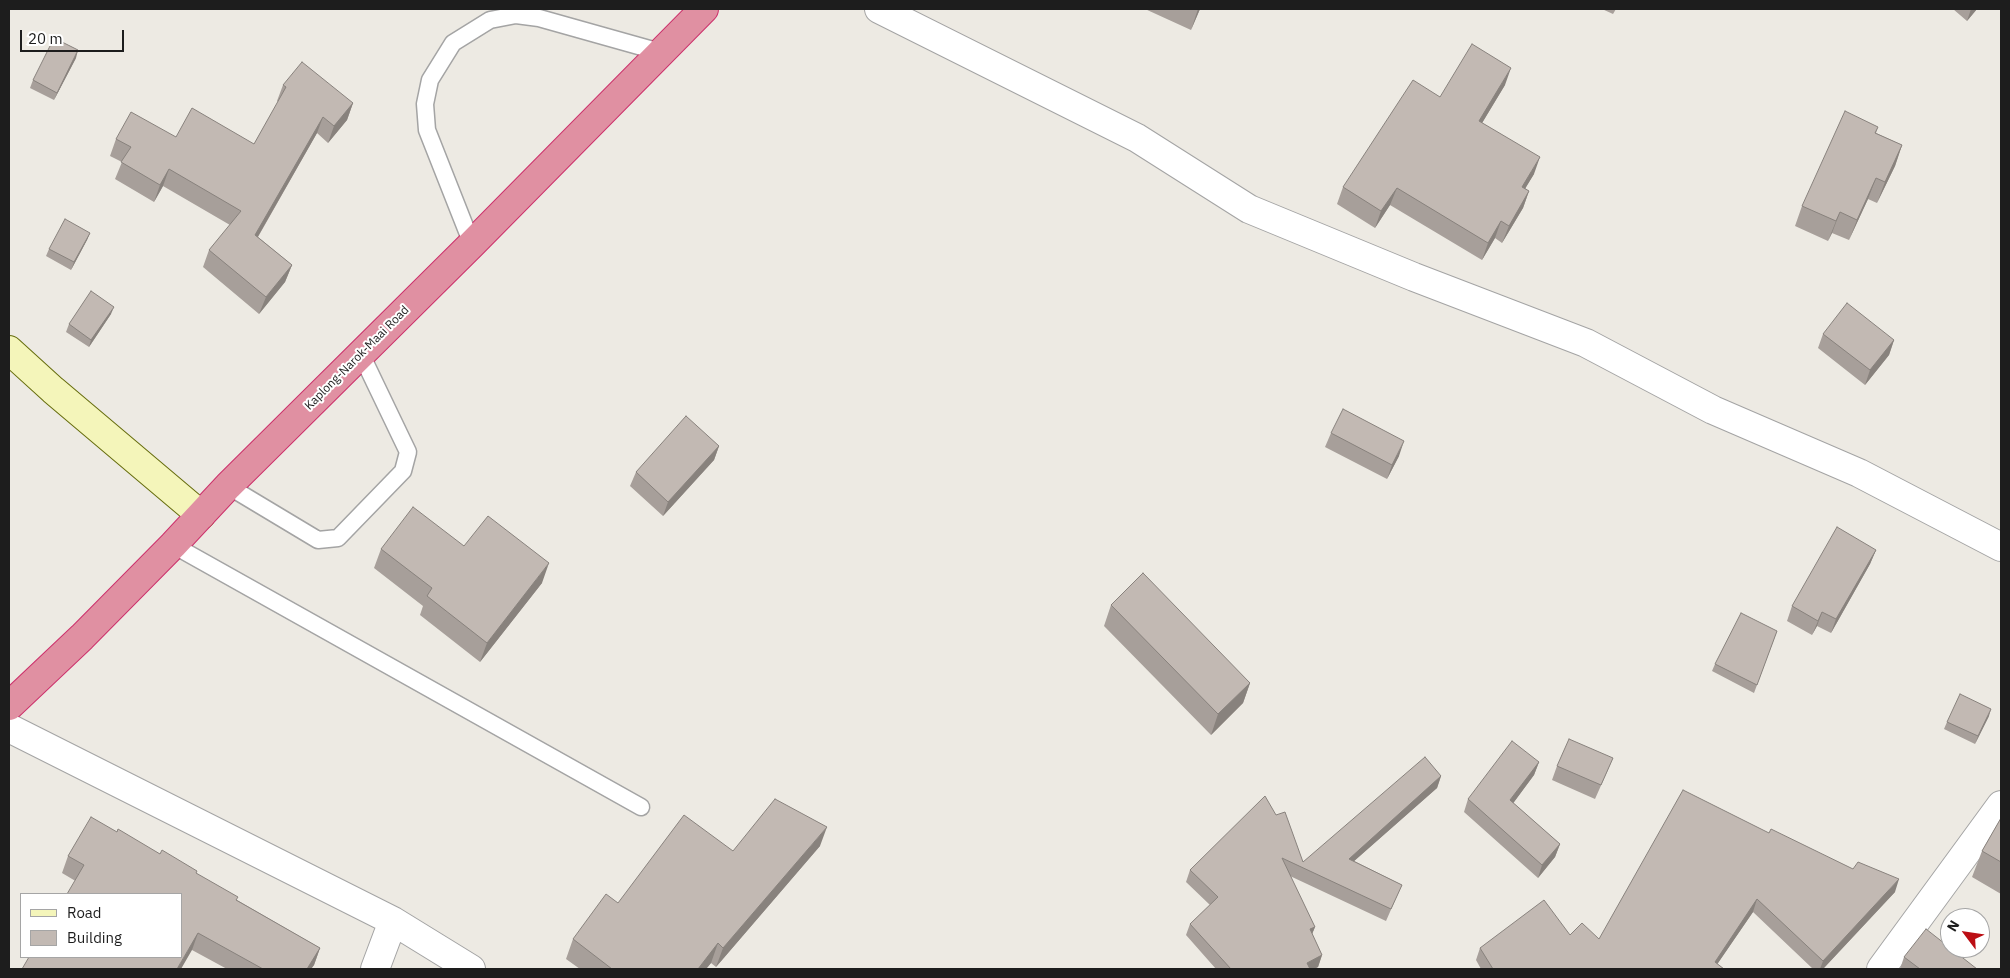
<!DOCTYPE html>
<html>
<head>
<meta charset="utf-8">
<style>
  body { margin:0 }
  #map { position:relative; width:2010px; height:978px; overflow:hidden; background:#edeae3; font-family:"IBM Plex Sans",sans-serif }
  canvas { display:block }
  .frame { position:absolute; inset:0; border:10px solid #1d1d1d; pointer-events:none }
  .legend { position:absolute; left:20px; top:893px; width:162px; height:65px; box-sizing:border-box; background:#fff; border:1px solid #a5a5a5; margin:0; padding:6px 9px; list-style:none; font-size:15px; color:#1d1d1d }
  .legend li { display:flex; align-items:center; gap:10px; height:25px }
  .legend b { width:25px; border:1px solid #a5a5a5 }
  .north { position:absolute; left:1940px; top:908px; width:50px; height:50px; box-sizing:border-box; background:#fff; border:1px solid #a5a5a5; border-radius:50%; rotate:301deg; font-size:14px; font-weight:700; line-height:20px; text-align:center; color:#1d1d1d }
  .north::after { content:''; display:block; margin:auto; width:18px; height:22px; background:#bc0e14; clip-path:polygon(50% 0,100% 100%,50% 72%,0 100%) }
  .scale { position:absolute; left:20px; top:30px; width:104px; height:22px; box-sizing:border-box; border:2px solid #1d1d1d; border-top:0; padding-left:6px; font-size:15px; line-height:18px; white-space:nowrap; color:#1d1d1d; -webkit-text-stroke:4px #fff; paint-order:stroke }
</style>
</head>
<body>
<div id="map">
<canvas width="2010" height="978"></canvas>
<div class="frame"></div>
<ul class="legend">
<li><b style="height:6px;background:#f4f5ba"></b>Road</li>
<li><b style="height:14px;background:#c2b9b3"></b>Building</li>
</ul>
<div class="north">N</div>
<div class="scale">20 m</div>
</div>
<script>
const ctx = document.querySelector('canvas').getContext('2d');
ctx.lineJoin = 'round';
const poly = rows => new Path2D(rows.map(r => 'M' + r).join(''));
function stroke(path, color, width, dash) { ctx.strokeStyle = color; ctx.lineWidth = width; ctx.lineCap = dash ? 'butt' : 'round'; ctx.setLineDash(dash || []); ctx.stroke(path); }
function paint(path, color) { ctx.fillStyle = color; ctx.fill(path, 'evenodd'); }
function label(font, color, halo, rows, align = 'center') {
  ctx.font = font + ' "IBM Plex Sans",sans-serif'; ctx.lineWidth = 4; ctx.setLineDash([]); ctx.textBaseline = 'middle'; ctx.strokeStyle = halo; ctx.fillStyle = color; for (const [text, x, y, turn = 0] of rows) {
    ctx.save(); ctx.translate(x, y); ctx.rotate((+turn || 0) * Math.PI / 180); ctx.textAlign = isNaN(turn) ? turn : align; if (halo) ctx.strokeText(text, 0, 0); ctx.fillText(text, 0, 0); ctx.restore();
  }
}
const lane = poly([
  [472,244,427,130,425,104,430,80,453,43,490,20,516,15,539,18,660,52],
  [228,486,318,540,338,538,403,471,408,452,361,354],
  [173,545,641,807]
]);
const street = poly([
  [879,9,1137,138,1249,209,1414,277,1586,343,1713,410,1859,473,2001,547],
  [9,728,393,921,471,969],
  [375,969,393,921],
  [1881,969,2001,805]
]);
const secondary = poly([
  [9,350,53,390,201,515]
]);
const highway = poly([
  [9,706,82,637,173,545,228,486,472,244,704,9]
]);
const wall = poly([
  [1145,9,1200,9,1191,30],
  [1602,9,1616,9,1613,14],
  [1953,9,1977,9,1967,21],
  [76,58,54,100,30,88,33,80],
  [283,85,353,103,347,120,328,143,317,133,258,237,292,265,285,282,259,314,203,267,209,250,230,225,163,186,154,202,115,179,122,162,110,156,116,139,176,137,254,144,278,102,277,101],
  [1505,85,1482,123,1534,174,1525,188,1529,191,1523,208,1502,243,1495,238,1482,260,1390,205,1375,228,1337,204,1343,187,1440,97],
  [1878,127,1876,133,1902,145,1895,166,1877,203,1868,199,1849,240,1832,233,1828,241,1795,226,1802,206],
  [90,233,87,240,71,270,46,256,49,249],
  [111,314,89,347,66,332,69,324],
  [1823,334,1894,340,1889,355,1865,385,1818,348],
  [1331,433,1399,456,1387,479,1325,447],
  [719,446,714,460,663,516,630,486,636,472],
  [464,546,542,583,480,662,420,615,423,606,374,568,381,549],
  [1876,550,1870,564,1831,633,1817,626,1812,635,1787,621,1792,606],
  [1111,605,1250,683,1243,703,1211,735,1104,626],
  [1777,631,1754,693,1712,671,1715,664],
  [1989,716,1975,744,1944,729,1947,722],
  [1613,758,1607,772,1595,799,1552,780,1557,766],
  [1539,762,1534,775,1513,803,1560,844,1555,857,1538,878,1464,812,1468,799],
  [1441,776,1437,788,1354,861,1402,885,1397,896,1386,921,1290,876,1315,927,1312,934,1322,955,1318,967,1314,969,1216,969,1186,935,1190,924,1210,905,1186,882,1190,870,1276,815,1303,862],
  [2001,818,2001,894,1972,877,1982,851],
  [117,832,160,854,196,873,237,900,320,948,314,965,311,969,227,969,192,950,62,873,68,856],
  [1769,833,1895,892,1823,969,1813,969,1753,912,1717,964,1724,969,1481,969,1476,960,1480,948,1570,935,1599,939],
  [820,846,716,967,711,963,706,969,580,969,566,959,573,939,733,851],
  [1904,957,1977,969,1900,969]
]);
const shadedWall = poly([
  [1198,9,1200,9,1191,30],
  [1971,9,1977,9,1967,21],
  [78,50,76,58,54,100,57,93],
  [1511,68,1505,85,1473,138,1479,121],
  [353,103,347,120,328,143,334,126],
  [323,117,317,133,249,252,255,235],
  [1902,145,1895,166,1877,203,1885,182],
  [1540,157,1534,174,1516,204,1522,187],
  [169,169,163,186,154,202,160,185],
  [1876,178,1868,199,1849,240,1857,220],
  [1397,188,1390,205,1375,228,1381,211],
  [1529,191,1523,208,1502,243,1509,226],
  [1840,212,1832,233,1828,241,1836,221],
  [1501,221,1495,238,1482,260,1488,243],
  [90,233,87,240,71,270,74,262],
  [292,265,285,282,259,314,266,297],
  [114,307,111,314,89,347,91,340],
  [1894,340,1889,355,1865,385,1870,370],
  [1404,441,1399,456,1387,479,1392,465],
  [719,446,714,460,663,516,668,502],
  [1876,550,1870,564,1831,633,1836,619],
  [549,563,542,583,480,662,487,643],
  [1822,612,1817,626,1812,635,1818,621],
  [1250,683,1243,703,1211,735,1218,714],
  [1991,709,1989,716,1975,744,1978,736],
  [1539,762,1534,775,1506,813,1510,800],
  [1441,776,1437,788,1344,870,1349,859],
  [827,827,820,846,716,967,723,948],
  [1560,844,1555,857,1538,878,1542,865],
  [1899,879,1895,892,1823,969,1820,969,1823,961],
  [1757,899,1753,912,1714,969,1715,962],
  [1315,927,1310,939,1310,929],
  [198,933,192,950,181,969,177,969],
  [718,943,711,963,706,969,698,969],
  [320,948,314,965,311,969,307,969],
  [1322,955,1318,967,1314,969,1305,969,1307,963]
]);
const building = poly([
  [54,38,78,50,57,93,33,80,54,38],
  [1472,44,1511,68,1479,121,1540,157,1522,187,1529,191,1509,226,1501,221,1488,243,1397,188,1381,211,1343,187,1413,80,1440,97,1472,44],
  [302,62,353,103,334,126,323,117,255,235,292,265,266,297,209,250,241,211,169,169,160,185,121,162,131,147,116,139,131,112,176,137,192,108,254,144,286,87,283,85,302,62],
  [1845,111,1878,127,1875,133,1902,145,1885,182,1876,178,1857,220,1840,212,1836,221,1802,206,1845,111],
  [65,219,90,233,74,262,49,249,65,219],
  [91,291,114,307,91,340,69,324,91,291],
  [1847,303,1894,340,1870,370,1823,334,1847,303],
  [1343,409,1404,441,1392,465,1331,433,1343,409],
  [686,416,719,446,668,502,636,472,686,416],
  [413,507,464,546,488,516,549,563,487,643,427,596,432,588,381,549,413,507],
  [1837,527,1876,550,1836,619,1822,612,1818,621,1792,606,1837,527],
  [1143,573,1250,683,1218,714,1111,605,1143,573],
  [1741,613,1777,631,1757,685,1715,664,1741,613],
  [1960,694,1991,709,1978,736,1947,722,1960,694],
  [1569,739,1613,758,1601,785,1557,766,1569,739],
  [1512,741,1539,762,1510,800,1560,844,1542,865,1468,799,1512,741],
  [1425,757,1441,776,1349,859,1402,885,1391,909,1282,858,1315,927,1310,929,1322,955,1307,963,1310,969,1231,969,1190,924,1218,897,1190,870,1265,796,1276,815,1285,812,1303,862,1425,757],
  [1683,790,1769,833,1771,829,1853,869,1858,862,1899,879,1823,961,1757,899,1715,962,1724,969,1493,969,1480,948,1544,900,1570,935,1582,923,1599,939,1683,790],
  [775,799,827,827,723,948,718,943,698,969,612,969,573,939,606,894,618,903,684,815,733,851,775,799],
  [91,817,117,832,118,829,160,854,162,850,197,871,196,873,238,897,236,900,320,948,307,969,263,969,198,933,177,969,22,969,29,957,181,957,181,894,67,894,84,865,68,856,91,817],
  [2001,818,2001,862,1982,851,2001,818],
  [1926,929,1977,969,1920,969,1904,957,1926,929]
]);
const streetNames = [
  ["Kaplong-Narok-Maai Road",357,358,-45]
];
stroke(lane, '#a4a4a4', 19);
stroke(street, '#a4a4a4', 30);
stroke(secondary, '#656c0c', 30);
stroke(highway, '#cc306b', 30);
stroke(lane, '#fff', 16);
stroke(street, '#fff', 28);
stroke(secondary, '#f4f5ba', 28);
stroke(highway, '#e090a2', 28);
paint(wall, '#a79f9a');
paint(shadedWall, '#88827d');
paint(building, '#c2b9b3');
stroke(building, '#88827d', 1);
label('12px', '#1d1d1d', '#fff', streetNames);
</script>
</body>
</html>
